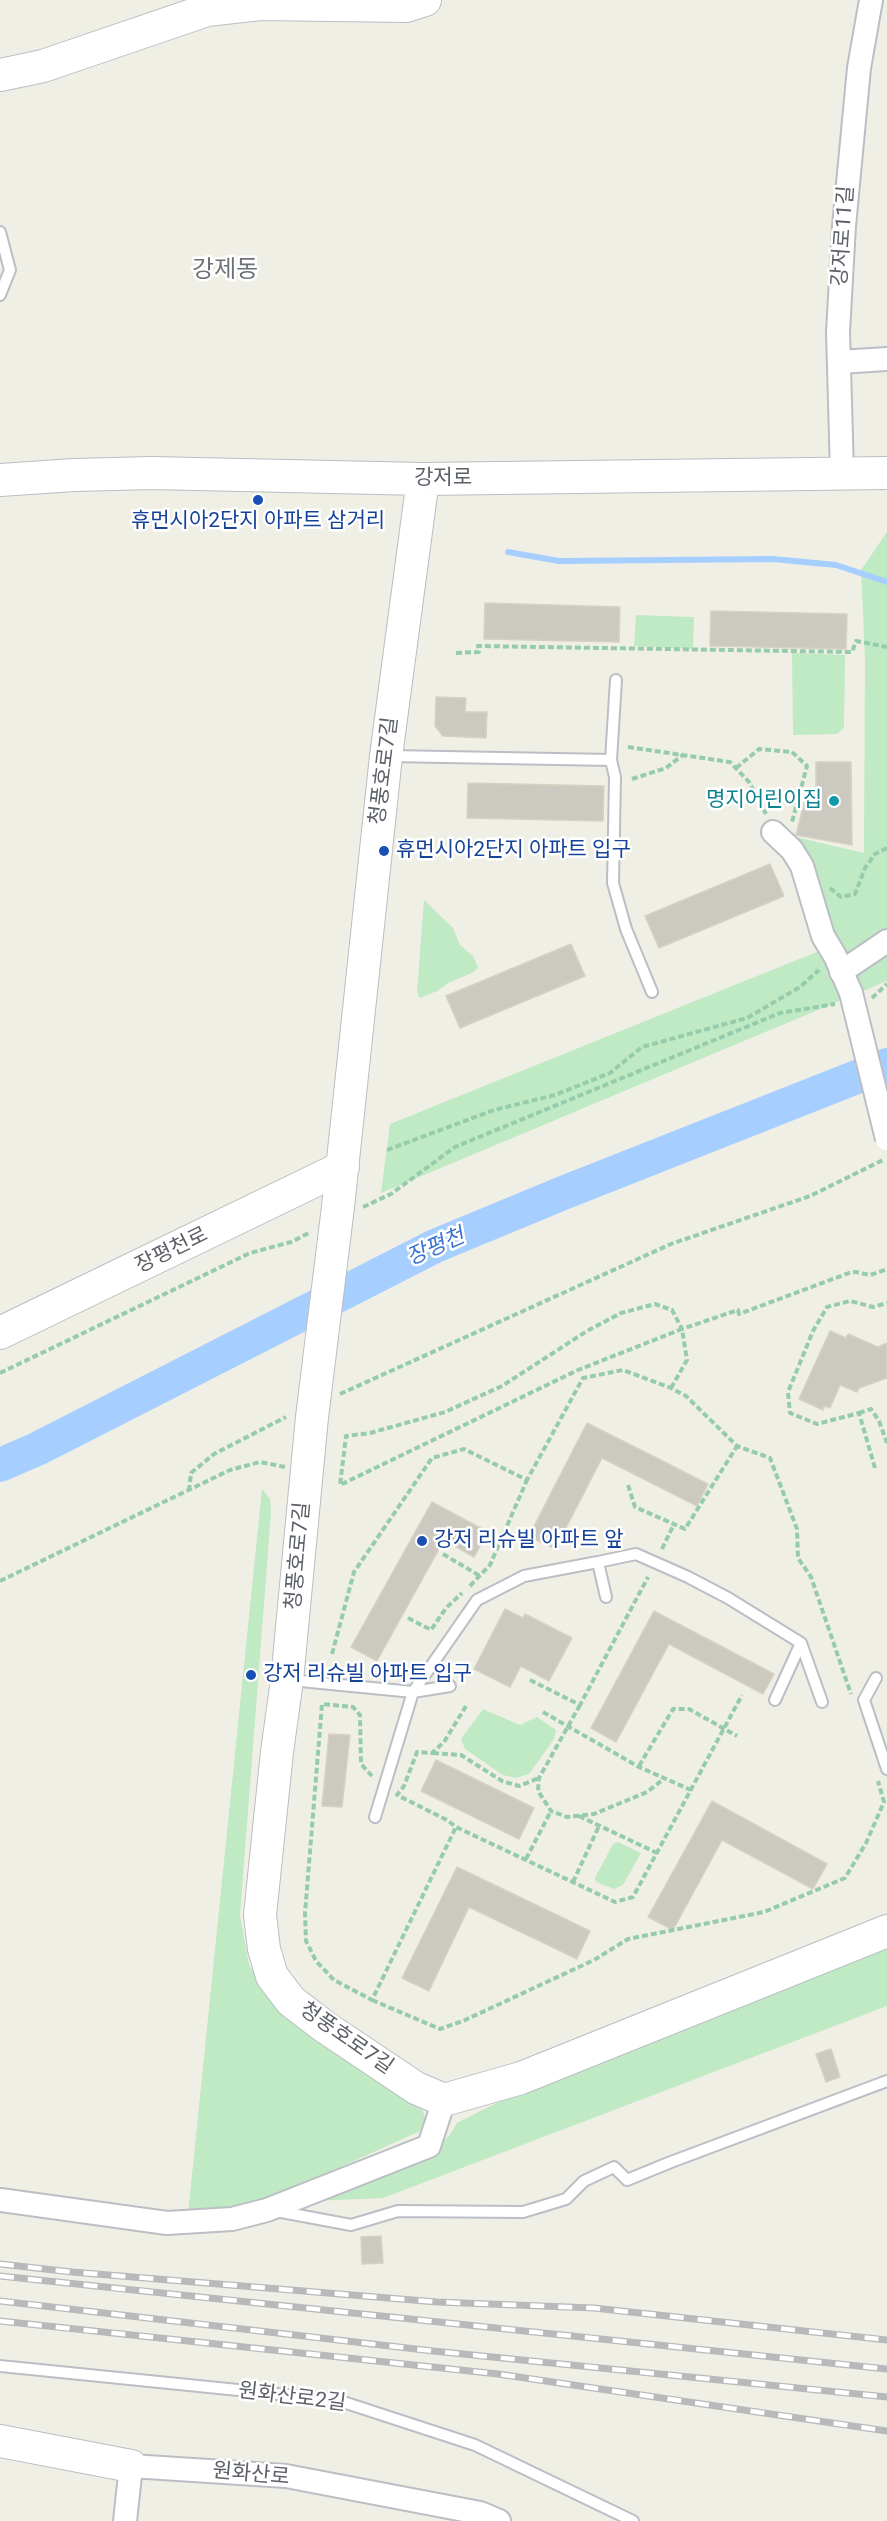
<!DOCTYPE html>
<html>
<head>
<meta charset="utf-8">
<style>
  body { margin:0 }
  canvas { display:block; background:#f0efe5 }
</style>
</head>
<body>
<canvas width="887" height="2521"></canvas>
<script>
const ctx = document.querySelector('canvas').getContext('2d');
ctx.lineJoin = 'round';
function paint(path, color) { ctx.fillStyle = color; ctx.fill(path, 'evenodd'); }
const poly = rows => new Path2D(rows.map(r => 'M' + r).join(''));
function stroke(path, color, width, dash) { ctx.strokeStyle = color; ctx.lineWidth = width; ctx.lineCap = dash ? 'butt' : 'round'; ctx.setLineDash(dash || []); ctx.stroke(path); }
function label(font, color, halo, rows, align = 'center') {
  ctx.font = font + ' Roboto,"Noto Sans KR",sans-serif'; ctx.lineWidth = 5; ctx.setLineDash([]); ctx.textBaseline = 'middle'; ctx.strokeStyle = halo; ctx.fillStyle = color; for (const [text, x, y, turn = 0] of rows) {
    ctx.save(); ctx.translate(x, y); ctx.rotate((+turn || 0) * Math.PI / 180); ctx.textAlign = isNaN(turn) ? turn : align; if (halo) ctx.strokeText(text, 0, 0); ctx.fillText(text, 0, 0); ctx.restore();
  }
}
const green = poly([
  [887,532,887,981,381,1193,390,1124,819,951,783,834,864,853,865,658,861,570],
  [636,615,694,617,693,649,634,646],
  [792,653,845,655,844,728,837,734,793,735],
  [424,900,453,928,460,945,473,956,478,967,474,972,450,982,437,991,420,998,417,992],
  [262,1489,270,1499,271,1513,240,1915,249,1965,285,2018,421,2105,425,2118,420,2131,244,2211,188,2214],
  [483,1709,520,1725,537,1717,556,1730,554,1739,529,1774,516,1778,503,1775,465,1749,461,1739],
  [618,1842,641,1853,623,1885,614,1889,596,1882,595,1878,613,1844],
  [887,1947,887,2006,383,2198,314,2201,439,2144,450,2135,457,2123,506,2098]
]);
const stream = poly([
  [508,552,559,561,773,559,836,565,887,582]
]);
const river = poly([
  [0,1465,37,1449,435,1246,563,1193,887,1065]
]);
const building = poly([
  [485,603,620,607,619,642,484,639,485,603],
  [711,611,847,614,846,649,710,646,711,611],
  [436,697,466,698,465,712,487,712,486,738,443,736,435,726,436,697],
  [816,762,851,762,852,845,796,835,807,792,816,792,816,762],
  [468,783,604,786,603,821,467,818,468,783],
  [770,864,784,896,659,948,645,916,770,864],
  [571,944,585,976,460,1028,446,996,571,944],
  [830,1331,846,1338,848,1334,878,1347,887,1343,887,1378,859,1388,857,1392,840,1385,830,1408,824,1406,823,1410,799,1399,830,1331],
  [587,1423,708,1484,697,1506,602,1458,555,1549,529,1536,587,1423],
  [432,1502,488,1532,474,1557,444,1540,377,1661,351,1647,432,1502],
  [505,1609,523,1618,525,1614,572,1638,549,1681,521,1666,510,1687,474,1669,505,1609],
  [654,1611,774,1674,763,1694,669,1644,616,1742,591,1728,654,1611],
  [329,1734,350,1735,342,1807,322,1806,329,1734],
  [436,1760,534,1808,519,1839,421,1791,436,1760],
  [712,1801,827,1864,813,1889,722,1840,673,1930,648,1917,712,1801],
  [457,1867,590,1931,577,1959,469,1907,429,1991,402,1978,457,1867],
  [831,2049,840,2077,826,2082,816,2054,831,2049],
  [381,2236,383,2263,362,2264,361,2237,381,2236]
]);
const path = poly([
  [456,653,479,652,478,646,852,652,856,641,887,647],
  [628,747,730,762,749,782,766,814],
  [736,768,759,749,792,752,807,766,792,822],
  [632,779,666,768,684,754],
  [830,888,841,897,855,894,865,868,875,854,887,848],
  [872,998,887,984],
  [387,1150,494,1110,555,1095,610,1073,642,1047,747,1018,800,987,819,970],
  [363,1207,391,1194,455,1147,780,1013,835,1004],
  [0,1373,250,1253,291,1242,311,1232],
  [671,1388,687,1360,682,1329,578,1370,340,1485,346,1436,370,1433,445,1412,502,1386,587,1331,621,1313,655,1304,672,1310,682,1329,738,1310,739,1314,849,1273,856,1272,870,1275,887,1269],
  [340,1394,671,1244,810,1196,883,1160],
  [859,1413,871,1409,879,1421,887,1443],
  [875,1468,859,1413,817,1424,790,1413,788,1392,813,1331,827,1307,850,1301,873,1307,887,1303],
  [628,1485,635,1507,685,1529,737,1446],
  [189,1491,191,1473,214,1454,286,1417],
  [662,1549,674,1524],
  [443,1554,480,1576],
  [0,1581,230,1470,260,1462,285,1467],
  [470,1586,490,1565,527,1480],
  [408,1618,431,1630,446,1608,462,1593],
  [332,1654,354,1572,432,1458,464,1449,527,1480,583,1378,623,1370,671,1388,686,1396,737,1446,770,1458,797,1529,798,1558,811,1577,851,1694],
  [530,1680,580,1705,648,1577],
  [580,1705,539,1778,538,1791,551,1811,567,1817,594,1814,647,1792,665,1778],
  [466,1706,444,1742,432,1753,417,1752,404,1786,397,1795,447,1820,456,1827,615,1902,633,1897,742,1695],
  [543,1712,639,1767,691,1790],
  [433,1753,461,1755,502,1781,519,1786,539,1778],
  [639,1766,673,1709,689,1709,737,1736],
  [372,1776,361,1764,360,1715,353,1707,322,1704,305,1913,306,1941,316,1961,334,1980,372,2000,456,1827],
  [579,1816,657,1853],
  [526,1859,551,1811],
  [573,1882,599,1826],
  [372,2000,440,2029,463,2021,594,1960,628,1939,764,1912,845,1878,866,1843,884,1802,878,1781]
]);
const lane = poly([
  [0,232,10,270,0,295],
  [616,680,611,760,615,777,613,883,626,929,652,992],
  [390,756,611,760],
  [598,1562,636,1554,688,1577,728,1598,801,1643,822,1702],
  [876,1678,864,1700,887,1769],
  [290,1680,413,1692,375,1817],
  [413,1692,477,1600,524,1576,598,1562,606,1597],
  [413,1692,450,1686],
  [775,1700,801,1643],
  [276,2211,351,2225,398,2211,523,2212,566,2199,584,2181,614,2167,627,2180,671,2162,887,2081],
  [0,2366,337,2400,475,2445,633,2521]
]);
const street = poly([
  [839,362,887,359],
  [842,473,838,332,844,226,859,68,871,0],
  [773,832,792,850,802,866,823,936,835,956,851,993],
  [841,972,887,941],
  [0,2200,167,2223,232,2219,267,2210,429,2146,444,2100],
  [125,2521,131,2466,286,2476,480,2513,499,2521]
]);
const secondary = poly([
  [0,75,43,66,207,10,260,4,406,6,425,0],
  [0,480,74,475,151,473,423,479,887,473],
  [338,1207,386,756,423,479],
  [0,1333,343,1167],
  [312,1417,287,1680,277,1752,260,1915,264,1949,272,1976,291,2001,325,2027,416,2088,444,2100,521,2078,887,1931],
  [0,2441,131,2466]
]);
const rail = poly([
  [0,2264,72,2272,437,2302,594,2308,887,2340],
  [0,2276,887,2369],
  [0,2301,433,2351,887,2397],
  [0,2321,498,2374,887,2431]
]);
const streetBridge = poly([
  [851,993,887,1139]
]);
const secondaryBridge = poly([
  [312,1417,338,1207]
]);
const markers = [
  [258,500,6,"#1a4fb4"],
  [834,801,6,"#0f9aa8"],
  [384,851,6,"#1a4fb4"],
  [422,1541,6,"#1a4fb4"],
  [251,1675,6,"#1a4fb4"]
];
const streetNames = [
  ["강저로11길",844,236,-86],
  ["강저로",443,479],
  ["청풍호로7길",385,771,-83],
  ["장평천로",172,1251,-26],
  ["청풍호로7길",299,1556,-85],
  ["청풍호로7길",346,2039,35],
  ["원화산로2길",292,2398,7],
  ["원화산로",251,2475,5]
];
const transitNames = [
  ["휴먼시아2단지 아파트 삼거리",258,522,"center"],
  ["휴먼시아2단지 아파트 입구",396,851],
  ["강저 리슈빌 아파트 앞",434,1541],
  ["강저 리슈빌 아파트 입구",263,1675]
];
const cultureNames = [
  ["명지어린이집",822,801]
];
const waterNames = [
  ["장평천",436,1248,-24]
];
const quarterNames = [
  ["강제동",225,271]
];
paint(green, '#bfeac3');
stroke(stream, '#a6cfff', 6);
stroke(river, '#a6cfff', 34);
paint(building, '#ccc9c1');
stroke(building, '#d6d2c2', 1.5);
stroke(lane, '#bcbec5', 14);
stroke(street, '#bcbec5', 26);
stroke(secondary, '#babdc4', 34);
stroke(path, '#96ccac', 4, [6, 3]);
stroke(lane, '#fff', 10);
stroke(street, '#fff', 22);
stroke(secondary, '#fff', 32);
stroke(rail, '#b8b9ba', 7);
stroke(rail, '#fff', 4.5, [14]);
stroke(streetBridge, '#bcbec5', 26, []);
stroke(secondaryBridge, '#babdc4', 34, []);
stroke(streetBridge, '#fff', 22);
stroke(secondaryBridge, '#fff', 32);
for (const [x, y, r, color] of markers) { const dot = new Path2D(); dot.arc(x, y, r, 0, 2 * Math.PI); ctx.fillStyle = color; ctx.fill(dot); stroke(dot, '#fff', 2); }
label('21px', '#5c6067', '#fff', streetNames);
label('21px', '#164399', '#fff', transitNames, 'left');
label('21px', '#0d838f', '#fff', cultureNames, 'right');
label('italic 22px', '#3b74d0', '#fff', waterNames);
label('24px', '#6d7279', '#fff', quarterNames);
</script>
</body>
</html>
